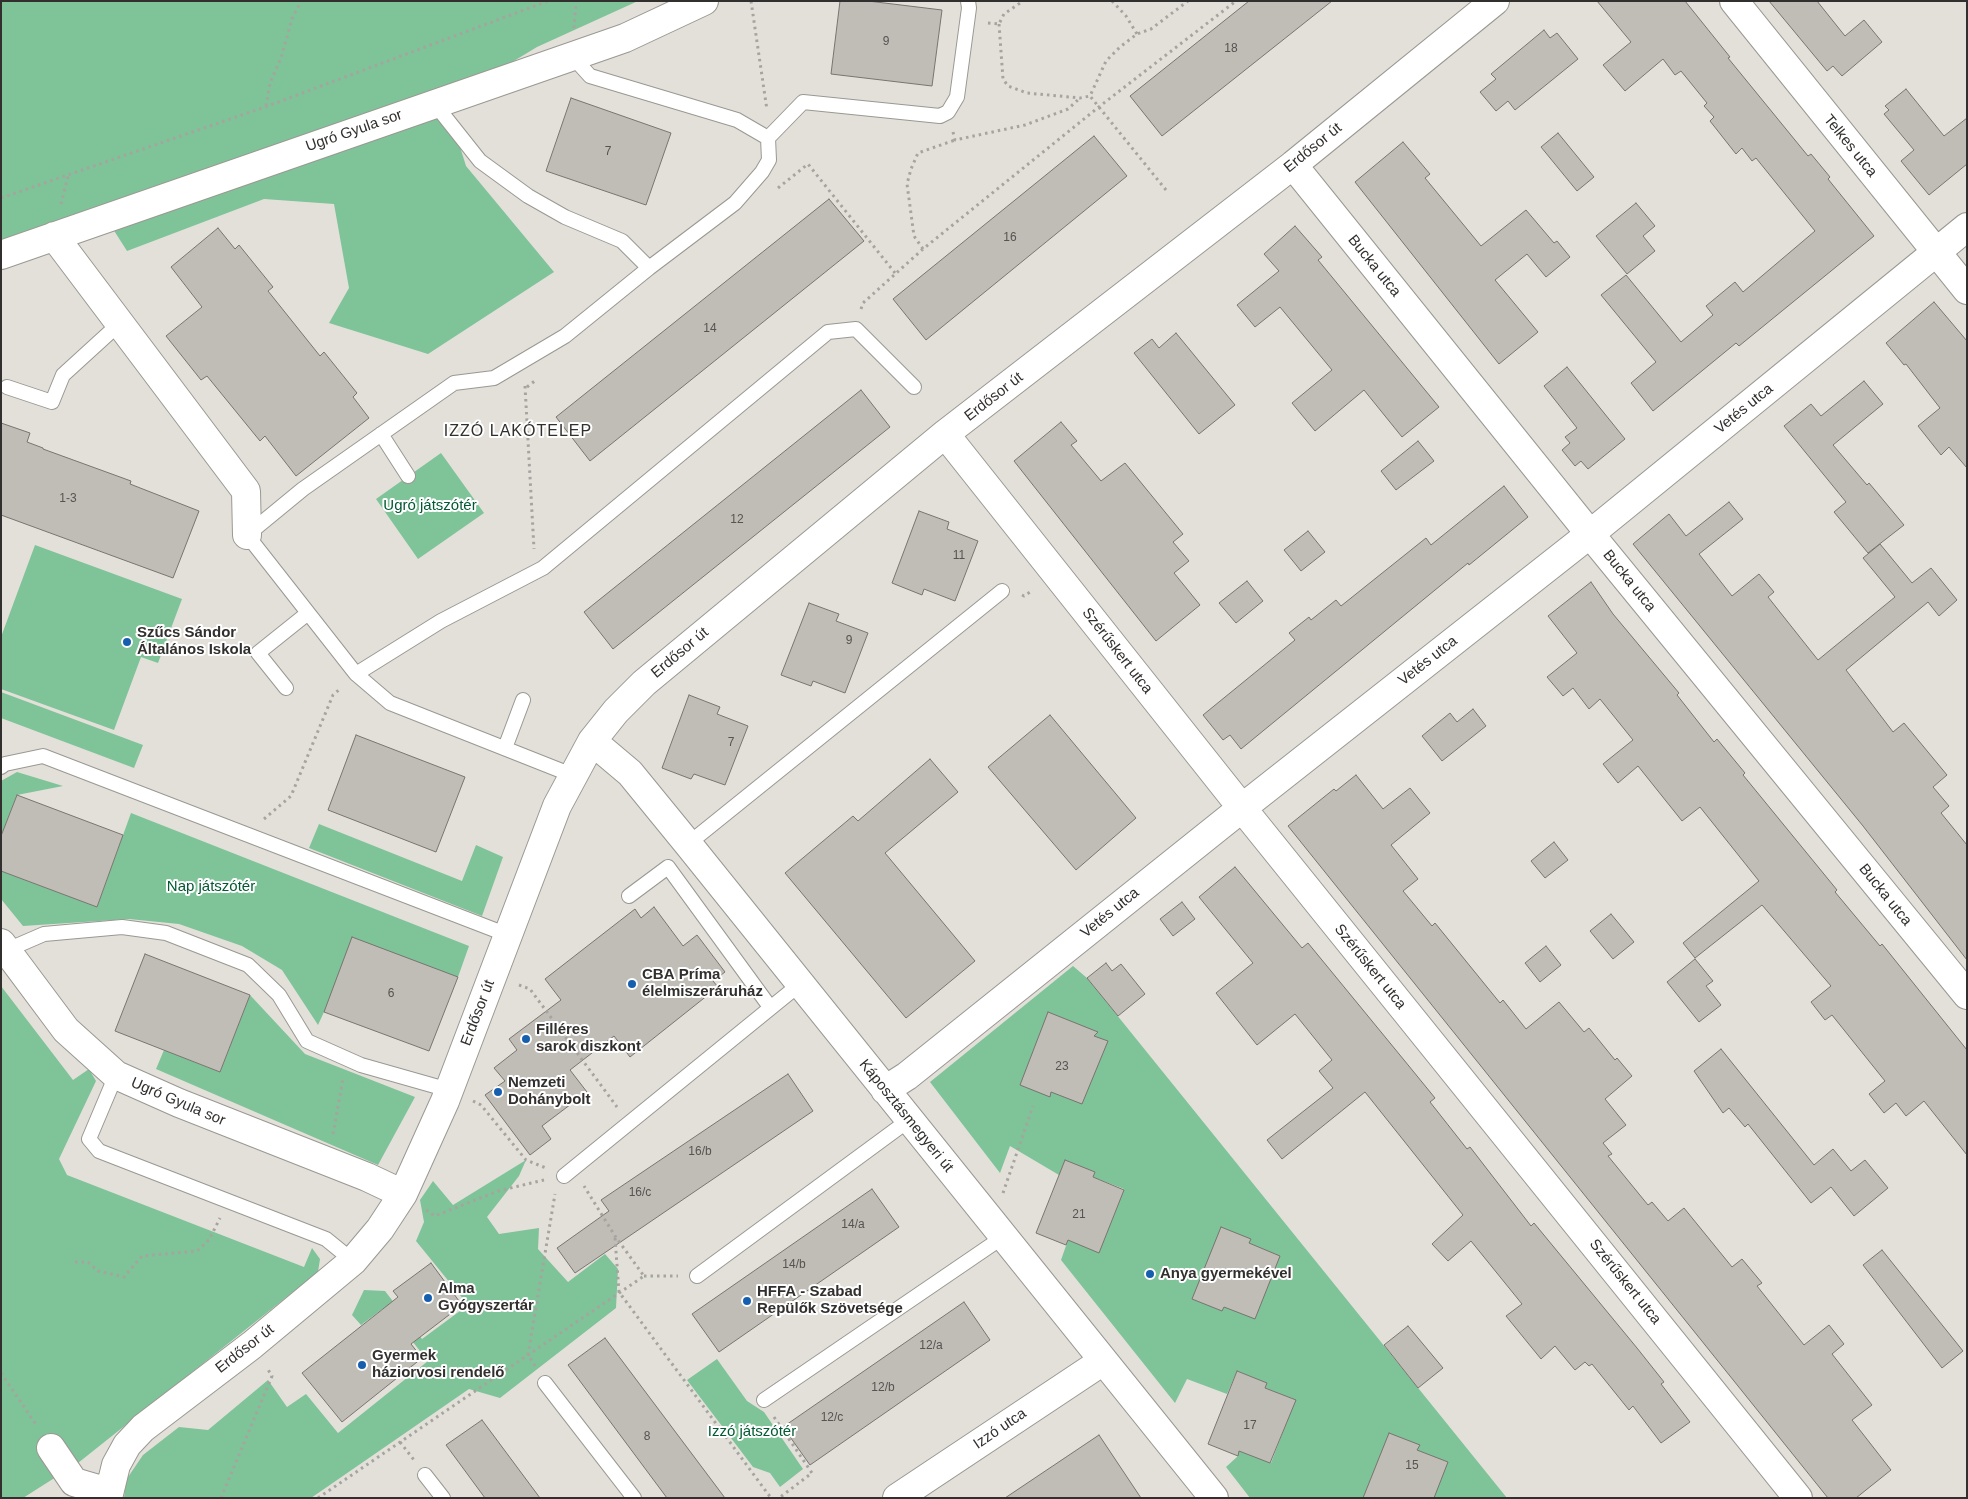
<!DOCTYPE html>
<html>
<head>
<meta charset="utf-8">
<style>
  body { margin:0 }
  #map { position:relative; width:1968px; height:1499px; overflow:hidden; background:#e3e0da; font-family:Helvetica,sans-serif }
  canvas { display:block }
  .frame { position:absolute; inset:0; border:2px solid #32302e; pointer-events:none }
</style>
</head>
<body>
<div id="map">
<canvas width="1968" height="1499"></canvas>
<div class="frame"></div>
</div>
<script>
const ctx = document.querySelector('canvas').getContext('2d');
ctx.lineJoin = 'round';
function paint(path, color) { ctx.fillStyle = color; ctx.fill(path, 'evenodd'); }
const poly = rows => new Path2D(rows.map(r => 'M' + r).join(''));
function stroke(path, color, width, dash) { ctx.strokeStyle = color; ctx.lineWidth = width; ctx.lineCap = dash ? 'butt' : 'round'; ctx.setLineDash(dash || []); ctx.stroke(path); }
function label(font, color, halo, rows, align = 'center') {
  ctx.font = font + ' Helvetica,sans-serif'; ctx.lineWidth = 4; ctx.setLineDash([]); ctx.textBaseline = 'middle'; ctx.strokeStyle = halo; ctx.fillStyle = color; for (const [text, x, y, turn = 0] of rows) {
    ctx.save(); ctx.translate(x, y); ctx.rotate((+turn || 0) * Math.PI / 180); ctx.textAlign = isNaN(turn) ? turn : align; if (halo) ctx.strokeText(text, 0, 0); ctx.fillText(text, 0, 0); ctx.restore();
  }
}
const green = poly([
  [1,1,638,1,537,47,446,102,466,166,554,272,428,354,329,323,349,288,334,204,264,199,127,251,106,218,1,255],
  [441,453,484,513,418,559,376,499],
  [35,545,182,599,158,663,141,657,114,730,1,689,1,637],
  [1,692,143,745,134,768,1,718],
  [17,772,63,786,17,795,1,836,1,781],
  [131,813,469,946,458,977,324,1012,318,1025,282,970,242,946,179,924,129,919,23,926,1,899,1,871,97,907],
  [319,824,462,881,476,845,503,857,482,916,309,848],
  [1073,966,1087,978,1507,1498,1250,1498,1226,1467,1238,1456,1239,1451,1271,1463,1295,1400,1265,1388,1266,1383,1237,1371,1227,1394,1187,1379,1175,1403,1061,1260,1068,1240,1099,1252,1124,1189,1093,1177,1095,1172,1059,1175,1010,1146,1000,1173,930,1082],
  [1,986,73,1080,89,1069,96,1081,59,1159,67,1175,304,1267,312,1248,320,1259,318,1272,78,1463,23,1498,1,1498],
  [250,995,305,1054,415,1097,378,1165,156,1069,164,1050,220,1072],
  [526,1160,519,1176,487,1217,499,1234,539,1228,538,1249,568,1282,605,1254,618,1269,616,1308,500,1398,469,1389,311,1498,124,1498,126,1480,143,1455,179,1427,208,1430,268,1380,287,1407,306,1394,338,1433,428,1361,385,1307,361,1325,352,1315,364,1290,385,1291,422,1339,468,1305,416,1241,424,1222,420,1200,433,1181,453,1205],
  [717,1359,747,1401,764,1412,803,1469,780,1487,770,1473,753,1467,687,1380]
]);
const building = poly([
  [840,1,868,1,942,10,932,86,831,74,840,1],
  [1249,1,1332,1,1162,136,1130,96,1249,1],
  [1597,1,1685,1,1730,57,1728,58,1808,156,1811,154,1830,177,1828,179,1874,236,1739,346,1736,343,1653,411,1631,383,1656,362,1601,295,1626,275,1681,342,1713,315,1706,306,1735,282,1743,292,1815,231,1756,158,1752,161,1742,148,1736,154,1710,121,1714,117,1704,106,1707,103,1681,71,1675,75,1663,59,1625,91,1603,65,1631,42,1597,1],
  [1769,1,1817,1,1845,36,1864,20,1882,42,1842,76,1833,66,1827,71,1769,1],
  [1544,30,1550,38,1557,33,1578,59,1515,110,1508,101,1496,111,1480,92,1496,79,1491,74,1544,30],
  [1906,89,1944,136,1967,118,1967,164,1929,195,1901,161,1914,150,1884,114,1889,110,1885,106,1906,89],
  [571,98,671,133,646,205,546,171,571,98],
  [1558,133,1594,177,1577,191,1541,147,1558,133],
  [1094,136,1127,176,926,340,893,299,1094,136],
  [1403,142,1430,174,1425,178,1481,246,1526,210,1554,243,1557,241,1570,257,1546,277,1527,254,1495,280,1538,332,1499,364,1355,182,1403,142],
  [829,199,864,241,590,461,556,417,829,199],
  [1636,203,1655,226,1643,236,1655,251,1627,274,1596,236,1636,203],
  [1295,226,1322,257,1318,260,1439,407,1402,437,1364,390,1315,431,1292,403,1332,370,1280,307,1255,327,1237,305,1279,271,1264,254,1295,226],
  [218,228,235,249,239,245,273,287,268,291,320,356,324,352,357,393,353,397,369,418,296,476,265,436,260,441,207,376,201,380,166,336,202,307,171,267,218,228],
  [1934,302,1967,341,1967,468,1949,447,1941,455,1918,426,1940,408,1906,364,1904,365,1886,343,1934,302],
  [1176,333,1235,405,1199,434,1134,353,1152,339,1159,348,1176,333],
  [1567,367,1625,439,1588,469,1581,461,1575,466,1562,450,1570,443,1565,437,1577,428,1544,386,1567,367],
  [1864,381,1883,404,1833,445,1867,485,1869,483,1904,525,1868,553,1834,512,1846,502,1784,426,1811,404,1821,416,1864,381],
  [861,390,890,427,613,649,584,612,861,390],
  [1061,422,1077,441,1071,445,1101,481,1125,463,1183,534,1173,542,1189,561,1174,573,1200,605,1156,641,1014,461,1061,422],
  [1,423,30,433,27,442,43,448,43,449,131,481,130,484,199,511,173,578,1,515,1,423],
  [1418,441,1434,461,1396,490,1381,471,1418,441],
  [1504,486,1528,517,1469,565,1468,563,1241,749,1230,735,1223,740,1203,715,1295,640,1289,633,1309,617,1311,620,1336,600,1341,606,1426,538,1431,545,1504,486],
  [1729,502,1743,519,1699,554,1732,596,1759,574,1774,592,1768,597,1818,660,1895,597,1863,558,1880,544,1912,583,1931,568,1957,600,1939,616,1928,602,1846,670,1893,732,1904,723,1947,775,1933,787,1949,806,1941,813,1967,845,1967,960,1863,826,1633,544,1669,514,1686,536,1729,502],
  [919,511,949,522,947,529,978,541,955,601,924,589,922,595,892,583,919,511],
  [1308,531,1325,552,1301,571,1284,550,1308,531],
  [1247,581,1263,601,1236,623,1219,603,1247,581],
  [1591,582,1613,614,1679,693,1677,695,1714,742,1717,739,1745,773,1743,775,1837,890,1835,892,1880,946,1882,944,1967,1050,1967,1155,1924,1101,1906,1116,1896,1103,1884,1113,1869,1094,1885,1081,1832,1015,1825,1020,1811,1002,1831,986,1762,905,1695,958,1683,943,1759,881,1700,807,1682,821,1638,766,1618,783,1603,764,1633,740,1600,699,1589,709,1573,688,1563,696,1547,677,1577,653,1548,616,1591,582],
  [809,603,839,614,836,621,868,633,845,693,813,681,811,686,781,675,809,603],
  [689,695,720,707,717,714,748,726,725,785,694,774,691,779,662,768,689,695],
  [1473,709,1486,726,1442,761,1422,736,1450,713,1457,722,1473,709],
  [1050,715,1136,818,1076,870,988,767,1050,715],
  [356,735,465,777,436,852,328,810,356,735],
  [930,759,958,792,885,853,975,961,906,1018,785,873,853,816,858,821,930,759],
  [1356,775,1383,809,1410,788,1430,813,1391,845,1418,879,1403,891,1432,926,1435,923,1500,1003,1503,1000,1526,1029,1559,1002,1584,1032,1589,1028,1615,1060,1617,1058,1632,1076,1605,1099,1626,1125,1603,1143,1612,1154,1608,1156,1648,1205,1652,1202,1668,1221,1684,1208,1732,1267,1742,1259,1762,1283,1757,1286,1804,1345,1829,1325,1844,1344,1832,1354,1872,1405,1852,1420,1891,1470,1856,1498,1828,1498,1288,826,1334,789,1336,791,1356,775],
  [17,795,123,835,97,907,1,871,1,836,17,795],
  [1554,842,1568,860,1545,878,1531,861,1554,842],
  [1235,867,1302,948,1308,943,1404,1060,1435,1098,1430,1102,1467,1149,1470,1147,1531,1226,1534,1223,1637,1348,1664,1382,1661,1384,1690,1422,1661,1443,1633,1406,1629,1410,1592,1364,1589,1366,1585,1362,1575,1370,1555,1346,1541,1359,1506,1316,1522,1304,1471,1241,1448,1261,1432,1244,1463,1215,1365,1092,1282,1159,1267,1140,1333,1088,1319,1071,1332,1060,1295,1014,1257,1045,1216,993,1253,963,1199,897,1235,867],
  [1182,902,1195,919,1173,936,1160,919,1182,902],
  [654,907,683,946,697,935,725,972,713,981,718,987,630,1057,614,1036,570,1070,587,1092,542,1126,551,1139,530,1155,485,1095,505,1081,494,1068,517,1050,509,1039,561,1000,545,979,635,909,641,918,654,907],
  [1611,914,1634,942,1613,959,1590,931,1611,914],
  [352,937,458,977,429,1051,324,1012,352,937],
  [1546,946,1561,965,1540,982,1525,963,1546,946],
  [145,954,250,995,220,1072,115,1031,145,954],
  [1695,959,1713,981,1706,986,1721,1005,1699,1022,1667,982,1695,959],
  [1106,963,1112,971,1121,964,1145,994,1118,1016,1087,978,1106,963],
  [1048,1012,1098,1032,1094,1036,1108,1041,1082,1104,1051,1092,1050,1097,1020,1085,1048,1012],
  [1721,1049,1814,1165,1833,1149,1851,1171,1865,1160,1888,1188,1854,1216,1831,1187,1811,1203,1748,1124,1745,1127,1729,1108,1723,1113,1694,1071,1721,1049],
  [788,1074,813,1111,575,1273,557,1248,609,1211,601,1200,788,1074],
  [1065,1160,1095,1172,1093,1177,1124,1190,1099,1253,1068,1240,1066,1245,1036,1233,1065,1160],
  [872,1189,899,1227,719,1352,692,1314,872,1189],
  [1221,1227,1251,1239,1249,1243,1280,1256,1255,1319,1224,1307,1222,1311,1192,1299,1221,1227],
  [1882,1250,1963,1351,1942,1368,1863,1265,1882,1250],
  [431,1263,462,1305,411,1344,422,1358,342,1422,302,1373,398,1297,393,1291,431,1263],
  [964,1302,990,1340,810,1465,783,1427,964,1302],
  [1408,1326,1443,1368,1418,1388,1384,1345,1408,1326],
  [605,1338,725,1498,667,1498,568,1365,605,1338],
  [1237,1371,1267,1383,1265,1388,1296,1400,1270,1463,1239,1451,1238,1456,1208,1444,1237,1371],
  [482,1420,540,1498,485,1498,446,1445,482,1420],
  [1389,1433,1420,1445,1417,1450,1448,1462,1434,1498,1363,1498,1389,1433],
  [1099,1435,1141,1498,1005,1498,1099,1435]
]);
const path = poly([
  [751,1,767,110],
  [1112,1,1126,16,1137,34],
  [988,23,999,24,1004,14,1023,1],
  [999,24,1003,79,1008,86,1027,93,1080,98,1090,96],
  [574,28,576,1],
  [266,106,270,83,281,58,292,19,301,1],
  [953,132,955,140,1025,125,1068,109,1080,98],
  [778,188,808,164,895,273],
  [1166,190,1090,96,1106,61,1120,47,1137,34,1151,29,1188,1],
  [1,198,265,107,548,1],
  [61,204,68,176],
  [923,249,914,236,907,184,911,169,918,153,955,140],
  [861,309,863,303,923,249,1100,106,1236,1],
  [525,386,534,549],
  [527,387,536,380],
  [1022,595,1024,596,1033,590],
  [264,819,291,796,333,695,341,688],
  [519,985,530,989,617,1107],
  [473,1101,481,1105,526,1160,546,1168],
  [333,1134,343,1079],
  [1003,1193,1033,1106],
  [426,1210,435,1216,498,1191,544,1180],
  [615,1238,619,1292,771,1498],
  [75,1262,88,1262,98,1271,124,1277,142,1256,197,1251,209,1240,220,1218],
  [644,1276,678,1276],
  [535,1366,528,1355,555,1194],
  [1,1373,37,1426],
  [774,1417,812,1473,779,1498],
  [400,1442,414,1460],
  [221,1498,272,1376,267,1368],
  [318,1498,644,1276,615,1236,584,1186]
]);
const lane = poly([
  [572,56,590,76,737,120,768,138,803,102,940,116,948,112,957,97,969,8,968,1],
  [434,103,480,161,528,196,565,217,622,241,649,268,735,203,762,172,769,160,768,138],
  [7,387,52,402,63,375,120,323],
  [381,434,408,476],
  [356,674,441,621,543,568,828,332,856,329,914,387],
  [286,688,258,653,308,613],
  [505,748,523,700],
  [1,767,5,764,43,756,508,935],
  [572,775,390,703,356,674,247,535,303,489,454,383,494,378,565,336,649,268],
  [688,844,1002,591],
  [629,896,668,867,770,1007],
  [7,950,44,934,122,927,166,933,248,965,279,995,307,1041,361,1065,449,1090],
  [116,1075,89,1139,99,1151,326,1239,353,1261],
  [564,1176,800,984],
  [697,1276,909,1120],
  [545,1383,634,1498],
  [764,1400,1003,1237],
  [425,1475,443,1498]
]);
const street = poly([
  [1734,1,1967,290],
  [1293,165,1590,534,1967,995],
  [54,236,246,491,247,535],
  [1,255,625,38,704,1],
  [945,434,1242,808,1798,1498],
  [592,741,630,773,688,844,1214,1498],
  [1,943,66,1030,116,1075,179,1103,367,1177,403,1194],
  [885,1090,907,1076,1242,808,1590,534,1967,227],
  [51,1448,74,1482,108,1492],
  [108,1498,116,1465,127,1445,143,1428,252,1345,353,1261,380,1229,403,1194,445,1101,557,806,592,741,616,711,644,683,945,434,1293,165,1495,1],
  [897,1498,1103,1361]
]);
const markers = [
  [127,642,5,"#165faf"],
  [632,984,5,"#165faf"],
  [526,1039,5,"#165faf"],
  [498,1092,5,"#165faf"],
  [1150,1274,5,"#165faf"],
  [428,1298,5,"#165faf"],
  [747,1301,5,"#165faf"],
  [362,1365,5,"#165faf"]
];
const numberNames = [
  ["9",886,42],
  ["18",1231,49],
  ["7",608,152],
  ["16",1010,238],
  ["14",710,329],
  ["1-3",68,499],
  ["12",737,520],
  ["11",959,556],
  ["9",849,641],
  ["7",731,743],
  ["6",391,994],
  ["23",1062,1067],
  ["16/b",700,1152],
  ["16/c",640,1193],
  ["21",1079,1215],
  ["14/a",853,1225],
  ["14/b",794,1265],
  ["12/a",931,1346],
  ["12/b",883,1388],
  ["12/c",832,1418],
  ["17",1250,1426],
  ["8",647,1437],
  ["15",1412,1466]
];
const streetNames = [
  ["Ugró Gyula sor",354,131,-19],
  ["Telkes utca",1850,146,51],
  ["Erdősor út",1313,148,-39],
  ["Bucka utca",1374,266,51],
  ["Erdősor út",994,397,-38],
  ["Vetés utca",1744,409,-39],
  ["Bucka utca",1629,581,51],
  ["Szérűskert utca",1117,651,52],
  ["Erdősor út",680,653,-40],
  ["Vetés utca",1428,661,-38],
  ["Bucka utca",1885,895,51],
  ["Vetés utca",1110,913,-39],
  ["Szérűskert utca",1370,967,51],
  ["Erdősor út",478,1013,-69],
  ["Ugró Gyula sor",178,1102,23],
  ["Káposztásmegyeri út",906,1116,51],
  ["Szérűskert utca",1625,1282,51],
  ["Erdősor út",245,1349,-38],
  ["Izzó utca",1000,1429,-34]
];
const parkNames = [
  ["Ugró játszótér",430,506],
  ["Nap játszótér",211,887],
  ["Izzó játszótér",752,1432]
];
const poiNames = [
  ["Szűcs Sándor",137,633],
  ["Általános Iskola",137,650],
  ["CBA Príma",642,975],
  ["élelmiszeráruház",642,992],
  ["Filléres",536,1030],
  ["sarok diszkont",536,1047],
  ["Nemzeti",508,1083],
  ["Dohánybolt",508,1100],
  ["Anya gyermekével",1160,1274],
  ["Alma",438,1289],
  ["Gyógyszertár",438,1306],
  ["HFFA - Szabad",757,1292],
  ["Repülők Szövetsége",757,1309],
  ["Gyermek",372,1356],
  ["háziorvosi rendelő",372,1373]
];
const neighbourhoodNames = [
  ["IZZÓ LAKÓTELEP",518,432]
];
paint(green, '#7fc398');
paint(building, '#c0bcb6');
stroke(building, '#78746f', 1);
stroke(lane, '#9a9892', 16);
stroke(street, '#9a9892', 30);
stroke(path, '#a6a49f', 3, [2.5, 4]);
stroke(lane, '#fff', 14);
stroke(street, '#fff', 28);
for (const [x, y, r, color] of markers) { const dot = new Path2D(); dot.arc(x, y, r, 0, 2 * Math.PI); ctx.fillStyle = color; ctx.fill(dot); stroke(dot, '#fff', 2); }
label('12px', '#565350', null, numberNames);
label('15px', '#32302e', '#fff', streetNames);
label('15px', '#005931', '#fff', parkNames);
label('bold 15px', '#32302e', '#fff', poiNames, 'left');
ctx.letterSpacing = '1px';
label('16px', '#32302e', '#fff', neighbourhoodNames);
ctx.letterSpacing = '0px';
</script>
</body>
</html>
